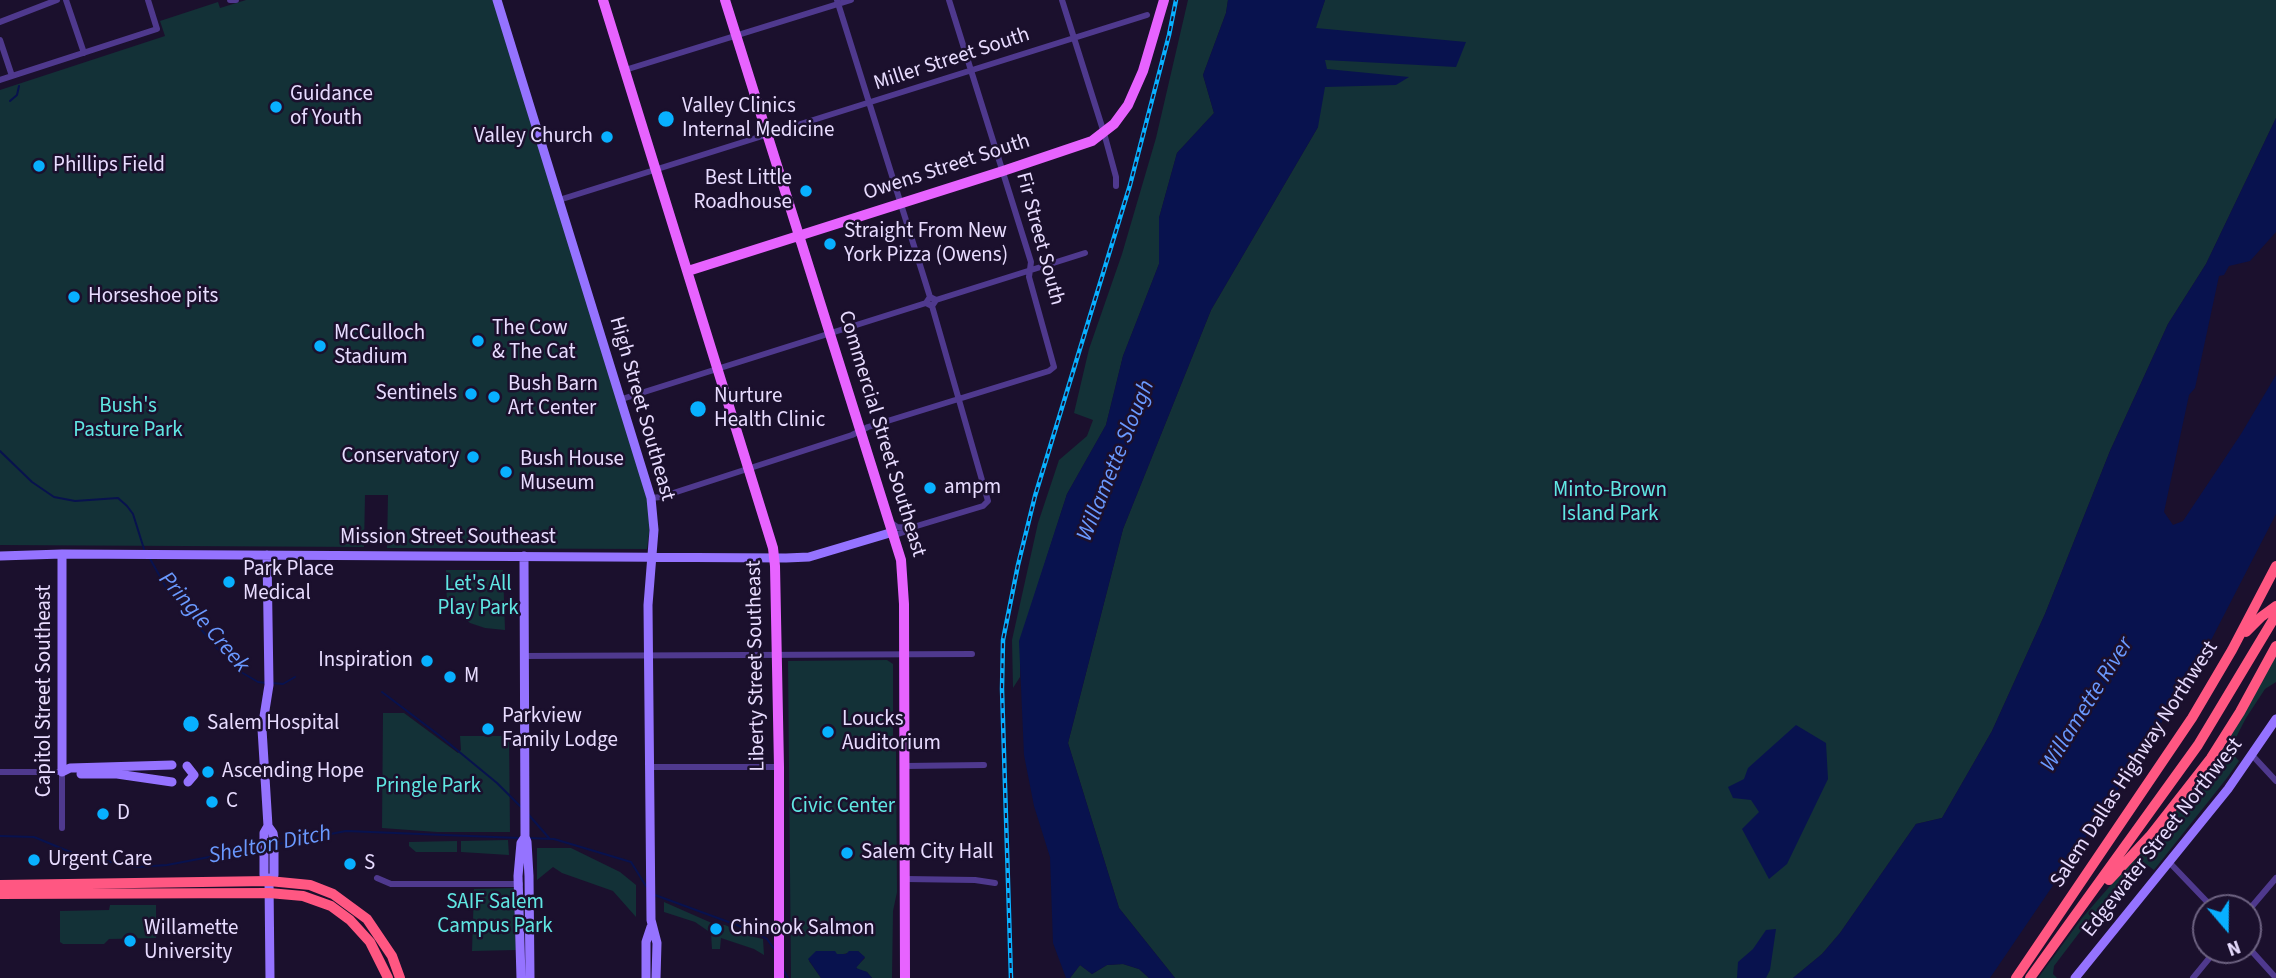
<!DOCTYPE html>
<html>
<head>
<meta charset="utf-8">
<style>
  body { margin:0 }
  #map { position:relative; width:2276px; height:978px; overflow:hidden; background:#1b102d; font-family:"Source Sans 3",sans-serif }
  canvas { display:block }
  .north { position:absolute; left:2192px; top:894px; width:70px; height:70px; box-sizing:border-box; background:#1b102d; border:2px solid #6d6281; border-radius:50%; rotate:160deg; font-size:19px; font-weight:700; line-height:28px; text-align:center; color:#e8dcff }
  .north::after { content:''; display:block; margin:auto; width:24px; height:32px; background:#08b0ff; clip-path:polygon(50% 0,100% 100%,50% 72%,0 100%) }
</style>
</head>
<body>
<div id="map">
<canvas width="2276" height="978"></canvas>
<div class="north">N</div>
</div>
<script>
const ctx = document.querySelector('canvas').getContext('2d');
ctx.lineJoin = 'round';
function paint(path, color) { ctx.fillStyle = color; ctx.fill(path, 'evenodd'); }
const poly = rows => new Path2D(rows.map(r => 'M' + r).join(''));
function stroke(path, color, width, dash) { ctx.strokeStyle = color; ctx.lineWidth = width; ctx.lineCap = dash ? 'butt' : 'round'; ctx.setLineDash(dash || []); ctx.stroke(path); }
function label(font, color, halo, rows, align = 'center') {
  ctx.font = font + ' "Source Sans 3",sans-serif'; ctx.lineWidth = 5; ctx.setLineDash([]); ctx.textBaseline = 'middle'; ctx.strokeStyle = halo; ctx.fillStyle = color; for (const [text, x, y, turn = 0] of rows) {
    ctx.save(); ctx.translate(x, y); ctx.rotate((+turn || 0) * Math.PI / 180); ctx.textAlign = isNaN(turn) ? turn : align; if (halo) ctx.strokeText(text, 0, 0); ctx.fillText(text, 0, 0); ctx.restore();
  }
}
const green = poly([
  [246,0,493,0,648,499,650,525,647,549,387,548,388,495,365,495,364,547,0,545,0,90,165,36,160,21,218,2,220,8],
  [1188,0,1228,0,1226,13,1203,75,1214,113,1177,153,1159,218,1159,264,1123,356,1106,425,1067,494,1020,641,1020,677,1013,688,1012,640,1038,523,1059,460,1087,436,1093,420,1074,413,1089,349,1122,254,1156,138],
  [1325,0,2276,0,2276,118,2206,264,2168,324,2110,451,2045,614,1992,731,1942,818,1916,824,1840,933,1822,954,1793,978,1175,978,1119,908,1068,743,1123,529,1211,310,1318,127,1315,28],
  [446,570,503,570,505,630,485,628,470,623,462,616,447,610],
  [2276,654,2276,682,2265,689,2246,718,2230,749,2231,752,2239,761,2227,778,2154,870,2143,862,2089,920,2054,966,2053,974,2057,978,2038,978,2082,918,2159,830],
  [887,660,893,664,893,741,896,746,897,892,893,911,892,978,872,978,867,972,858,970,856,967,865,958,858,951,809,961,821,978,791,978,788,661],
  [383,713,404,713,458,753,461,750,460,736,509,736,510,832,437,832,382,828],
  [508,840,509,855,461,852,461,841],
  [457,841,457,852,416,852,409,846,409,842],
  [537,848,571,848,620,872,636,885,636,917,613,891,562,873,553,867,537,880],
  [514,888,516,950,472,951,474,889],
  [664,902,714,924,725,925,750,936,763,939,764,955,754,949,721,938,720,949,712,949,711,933,695,922,664,912],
  [110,905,156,905,156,938,109,939,104,944,63,944,60,942,60,911,109,910],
  [1123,964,1139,969,1149,978,1070,978,1080,965,1092,974,1107,965]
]);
const water = poly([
  [1228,0,1325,0,1316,28,1466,42,1456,67,1325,60,1327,69,1409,77,1396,85,1325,87,1318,127,1211,310,1123,529,1068,743,1119,908,1175,978,1149,978,1139,969,1123,964,1107,965,1092,974,1080,965,1070,978,1066,978,1053,943,1050,857,1034,806,1024,755,1019,641,1067,494,1106,425,1123,356,1159,264,1159,218,1177,153,1214,113,1203,75,1226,13],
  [2276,118,2276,232,2250,261,2229,266,2224,275,2219,276,2195,388,2189,395,2164,512,2173,525,2183,521,2241,434,2276,375,2276,514,2206,650,2141,756,1990,978,1793,978,1822,954,1840,933,1916,824,1942,818,1992,731,2045,614,2110,451,2168,324,2206,264],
  [1796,725,1826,743,1828,779,1787,864,1769,879,1742,829,1759,812,1751,800,1733,798,1728,787,1744,779,1748,768],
  [1776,929,1770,970,1766,978,1737,978,1738,962,1753,949,1766,930],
  [816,951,835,951,837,954,846,954,849,951,858,951,865,957,856,968,867,972,872,978,821,978,808,959]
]);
const stream = poly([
  [10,101,17,95,19,86],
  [0,451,32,482,54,497,75,501,118,498,127,506,133,514,144,549],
  [149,557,167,589,217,648,241,672,258,682,266,683],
  [272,683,283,684,295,677],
  [382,692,440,736,497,783,521,807],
  [528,814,549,838],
  [0,836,34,837,80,856,137,867,167,865,262,847],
  [528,838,554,839,631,862,646,886],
  [278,844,346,831,519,838],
  [655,895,753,931,767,939,775,950],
  [784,971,788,978]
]);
const street = poly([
  [66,0,84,53],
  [230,0,236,0],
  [837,0,930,297,936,300,932,306,926,303,930,297],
  [1062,0,1104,133,1116,177,1116,186],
  [0,22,57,0],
  [0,40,12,76],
  [625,70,851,0],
  [0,80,157,29,148,0],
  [559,200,1147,15],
  [936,300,1085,253],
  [622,399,926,303],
  [651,498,661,497,852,435,868,427,1049,371,1054,367,1029,277,1031,262,949,0],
  [890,522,897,527,910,528],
  [893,532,898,534,907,531,910,528,983,506,988,501,932,306],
  [523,656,972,654],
  [2252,755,2276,781],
  [905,766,984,765],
  [651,767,779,767],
  [0,772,62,772,62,828],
  [2169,862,2213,908],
  [377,878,391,884,520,884],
  [906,879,975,880,995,883],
  [2248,911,2276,878],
  [2248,947,2276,978],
  [2193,978,2216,950]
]);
const secondary = poly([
  [497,0,651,498,654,530,648,605,651,920,657,943,656,978],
  [62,554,62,772],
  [267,555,269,685,262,729,268,826,273,833,274,839,274,875,269,881],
  [0,556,62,554,786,558,809,557,893,532],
  [524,556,525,837,527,842,529,876,530,978],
  [187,766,194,775,188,782],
  [62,772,70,768,172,765],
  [81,774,117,774,172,782],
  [268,826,264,833,264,875,269,881,270,978],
  [521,978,518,876,521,843,525,837],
  [646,978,646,942,651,927],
  [2075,978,2228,789,2276,719]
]);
const primary = poly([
  [603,0,773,548,775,566,779,767,779,978],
  [725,0,901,560,904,604,905,978],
  [688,271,1003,171,1092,141,1114,124,1128,105,1143,71,1164,0]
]);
const highway = poly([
  [2246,632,2261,617,2276,606],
  [2109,880,2150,836,2211,758,2240,712,2276,646],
  [0,885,269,881,310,885,333,894,367,919,392,956,400,978],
  [0,894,269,893,303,896,331,906,350,920,370,942,388,978],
  [2016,978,2192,718,2232,650,2276,566],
  [2030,978,2198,745,2276,615]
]);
const rail = poly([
  [1011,978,1002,689,1003,640,1018,565,1035,496,1130,185,1169,35,1176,0]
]);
const markers = [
  [276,107,7,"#08b0ff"],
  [666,119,9,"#08b0ff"],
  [607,137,7,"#08b0ff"],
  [39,166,7,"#08b0ff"],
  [806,191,7,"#08b0ff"],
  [830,244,7,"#08b0ff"],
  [74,297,7,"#08b0ff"],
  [478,341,7,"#08b0ff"],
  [320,346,7,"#08b0ff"],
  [471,394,7,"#08b0ff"],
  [494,397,7,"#08b0ff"],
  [698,409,9,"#08b0ff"],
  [473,457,7,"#08b0ff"],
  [506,472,7,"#08b0ff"],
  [930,488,7,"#08b0ff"],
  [229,582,7,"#08b0ff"],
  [427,661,7,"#08b0ff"],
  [450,677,7,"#08b0ff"],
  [191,724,9,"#08b0ff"],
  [488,729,7,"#08b0ff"],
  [828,732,7,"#08b0ff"],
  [208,772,7,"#08b0ff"],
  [212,802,7,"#08b0ff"],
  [103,814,7,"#08b0ff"],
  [847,853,7,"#08b0ff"],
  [34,860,7,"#08b0ff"],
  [350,864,7,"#08b0ff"],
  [716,929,7,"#08b0ff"],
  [130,941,7,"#08b0ff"]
];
const streetNames = [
  ["Miller Street South",952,60,-18],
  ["Owens Street South",947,168,-18],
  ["Fir Street South",1039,239,75],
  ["High Street Southeast",641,409,74],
  ["Commercial Street Southeast",881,434,73],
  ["Mission Street Southeast",448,538],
  ["Liberty Street Southeast",757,666,-91],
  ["Capitol Street Southeast",45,691,-90],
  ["Salem Dallas Highway Northwest",2135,765,-57],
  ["Edgewater Street Northwest",2163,838,-52]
];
const poiNames = [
  ["Guidance",290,95],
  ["of Youth",290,119],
  ["Valley Clinics",682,107],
  ["Internal Medicine",682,131],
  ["Valley Church",593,137,"right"],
  ["Phillips Field",53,166],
  ["Best Little",792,179,"right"],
  ["Roadhouse",792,203,"right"],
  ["Straight From New",844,232],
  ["York Pizza (Owens)",844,256],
  ["Horseshoe pits",88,297],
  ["The Cow",492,329],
  ["& The Cat",492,353],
  ["McCulloch",334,334],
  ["Stadium",334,358],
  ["Bush Barn",508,385],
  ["Art Center",508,409],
  ["Sentinels",457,394,"right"],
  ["Nurture",714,397],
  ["Health Clinic",714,421],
  ["Conservatory",459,457,"right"],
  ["Bush House",520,460],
  ["Museum",520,484],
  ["ampm",944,488],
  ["Park Place",243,570],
  ["Medical",243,594],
  ["Inspiration",413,661,"right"],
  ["M",464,677],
  ["Parkview",502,717],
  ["Family Lodge",502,741],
  ["Loucks",842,720],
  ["Auditorium",842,744],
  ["Salem Hospital",207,724],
  ["Ascending Hope",222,772],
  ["C",226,802],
  ["D",117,814],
  ["Salem City Hall",861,853],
  ["Urgent Care",48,860],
  ["S",364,864],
  ["Willamette",144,929],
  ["University",144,953],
  ["Chinook Salmon",730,929]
];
const parkNames = [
  ["Bush's",128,407],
  ["Pasture Park",128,431],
  ["Minto-Brown",1610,491],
  ["Island Park",1610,515],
  ["Let's All",478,585],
  ["Play Park",478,609],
  ["Pringle Park",428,787],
  ["Civic Center",843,807],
  ["SAIF Salem",495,903],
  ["Campus Park",495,927]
];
const waterNames = [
  ["Willamette Slough",1117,461,-68],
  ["Pringle Creek",203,623,49],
  ["Willamette River",2088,705,-58],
  ["Shelton Ditch",270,846,-11]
];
paint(green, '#133137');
paint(water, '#08124e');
stroke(stream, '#08124e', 2);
stroke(street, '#4f398e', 6);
stroke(secondary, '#9573ff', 9);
stroke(primary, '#e763ff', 10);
stroke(highway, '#ff5782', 10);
stroke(rail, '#08b0ff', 4.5);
stroke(rail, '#1b102d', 2, [5]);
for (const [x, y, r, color] of markers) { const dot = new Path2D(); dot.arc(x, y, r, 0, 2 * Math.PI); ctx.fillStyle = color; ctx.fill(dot); stroke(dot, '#1b102d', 2.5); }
label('21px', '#e8dcff', '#1b102d', streetNames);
label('21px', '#e8dcff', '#1b102d', poiNames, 'left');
label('21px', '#60e7e3', '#1b102d', parkNames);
label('italic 23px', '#6a99ff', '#1b102d', waterNames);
</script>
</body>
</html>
